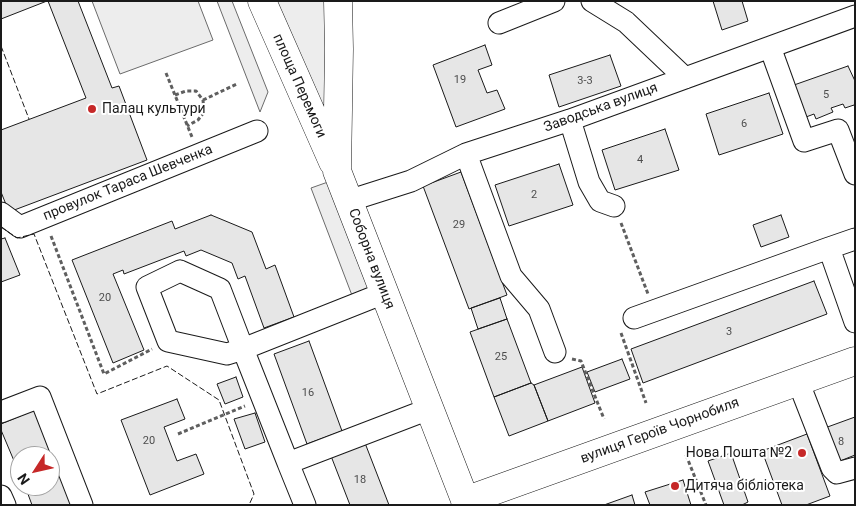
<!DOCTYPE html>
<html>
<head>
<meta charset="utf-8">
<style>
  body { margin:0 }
  #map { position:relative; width:856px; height:506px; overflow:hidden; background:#fff; font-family:Roboto,sans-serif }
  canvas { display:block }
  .frame { position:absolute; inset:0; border:2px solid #1a1a1a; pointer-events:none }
  .north { position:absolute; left:10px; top:446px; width:50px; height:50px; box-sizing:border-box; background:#fff; border:1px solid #a3a3a3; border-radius:50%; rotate:235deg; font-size:14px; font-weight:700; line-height:20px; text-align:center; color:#1a1a1a }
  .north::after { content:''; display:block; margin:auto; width:18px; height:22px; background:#c62828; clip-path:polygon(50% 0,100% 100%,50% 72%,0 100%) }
</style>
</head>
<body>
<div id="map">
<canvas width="856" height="506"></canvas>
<div class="frame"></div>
<div class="north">N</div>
</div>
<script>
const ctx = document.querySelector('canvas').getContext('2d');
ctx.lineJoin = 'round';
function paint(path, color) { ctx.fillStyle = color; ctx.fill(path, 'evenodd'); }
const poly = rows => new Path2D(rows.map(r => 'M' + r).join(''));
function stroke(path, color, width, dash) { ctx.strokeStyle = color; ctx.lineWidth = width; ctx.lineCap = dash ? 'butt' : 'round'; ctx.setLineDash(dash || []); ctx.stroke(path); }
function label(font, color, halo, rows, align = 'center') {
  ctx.font = font + ' Roboto,sans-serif'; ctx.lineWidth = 4; ctx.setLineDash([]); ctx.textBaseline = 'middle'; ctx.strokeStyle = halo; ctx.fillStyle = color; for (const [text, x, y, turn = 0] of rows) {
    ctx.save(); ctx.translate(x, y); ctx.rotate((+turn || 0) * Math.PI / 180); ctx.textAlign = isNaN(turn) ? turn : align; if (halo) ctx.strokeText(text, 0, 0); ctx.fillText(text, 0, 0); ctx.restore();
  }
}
const parking = poly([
  [92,1,198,1,213,40,120,74,92,1],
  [217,1,232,1,268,92,260,112,217,1],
  [270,1,328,1,330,135,270,1],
  [328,182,370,291,353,298,311,188,328,182]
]);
const building = poly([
  [1,1,47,1,1,19,1,1],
  [48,1,78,1,112,88,119,86,147,160,9,212,1,192,1,130,86,98,48,1],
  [713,1,742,1,748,21,722,30,713,1],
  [485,45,492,65,478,70,487,93,497,90,505,109,456,127,433,65,485,45],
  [610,55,621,86,559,107,549,75,610,55],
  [848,66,855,81,855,107,854,105,845,108,843,104,831,108,833,112,816,119,814,114,806,117,794,85,848,66],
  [769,93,783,134,719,155,706,114,769,93],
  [665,129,679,170,615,190,602,150,665,129],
  [559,164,573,205,509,226,495,185,559,164],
  [461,172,507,295,469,309,423,186,461,172],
  [211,215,252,232,266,269,275,265,294,317,264,328,245,276,238,279,232,263,201,250,186,256,184,251,124,274,123,270,113,274,144,350,113,363,72,260,172,221,175,229,211,215],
  [781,215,789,237,761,247,753,225,781,215],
  [5,238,20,275,1,282,1,239,5,238],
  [814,281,827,314,643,383,631,349,814,281],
  [500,298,507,319,478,329,471,308,500,298],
  [507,319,531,383,494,397,470,332,507,319],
  [309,341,342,431,307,444,274,354,309,341],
  [622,359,630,379,595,392,587,372,622,359],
  [582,367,595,403,548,421,534,385,582,367],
  [236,377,243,397,225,404,217,384,236,377],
  [531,383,534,385,548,421,509,436,494,397,531,383],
  [177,399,185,419,164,427,177,461,196,454,204,474,150,495,121,420,177,399],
  [37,409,77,505,32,505,25,486,50,486,50,456,20,456,20,475,1,430,1,424,37,409],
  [255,413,265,442,245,449,234,419,255,413],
  [855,417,855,455,835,463,822,429,855,417],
  [807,434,830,496,806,505,782,505,762,451,807,434],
  [365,443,389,505,350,505,331,456,365,443],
  [731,453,748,502,742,505,724,505,708,461,731,453],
  [683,480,691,505,650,505,645,492,683,480],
  [632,495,635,505,604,505,632,495]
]);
const path = poly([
  [166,73,192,137],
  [175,95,186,91,196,91,203,100,204,112,198,120,187,126],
  [203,100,237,84],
  [621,223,648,294],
  [51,236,104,374,152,349],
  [621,333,646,403],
  [572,359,581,361,604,419],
  [178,434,245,406],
  [686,455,706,505]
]);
const minor = poly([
  [592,1,626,22,685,78],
  [499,23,554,1],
  [770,47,804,141,838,130,855,174],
  [570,120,589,182,600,201,614,206],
  [466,154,511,276,539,309,555,352],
  [348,201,411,181,466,154,570,120,855,16],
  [1,213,20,227,257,131],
  [829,248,855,239],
  [180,271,220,289,243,349,227,354,168,341,147,287,180,271],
  [384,293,243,349,288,463,429,409],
  [634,318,829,248,855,322],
  [798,381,832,468,837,473,855,468],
  [1,412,40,397,82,505],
  [288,463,305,505],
  [1,496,5,505]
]);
const major = poly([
  [262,1,333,162],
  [338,1,339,49,337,171,467,505],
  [465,501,855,361]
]);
const fence = poly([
  [1,46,29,119],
  [1,227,17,238,34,234,97,394,167,366,219,400,254,494,249,505]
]);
const markers = [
  [92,109,5,"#c62828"],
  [802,453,5,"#c62828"],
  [675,486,5,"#c62828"]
];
const numberNames = [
  ["19",460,80],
  ["3-3",585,81],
  ["5",826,95],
  ["6",744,124],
  ["4",640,160],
  ["2",534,195],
  ["29",459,225],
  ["20",105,298],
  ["3",729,332],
  ["25",501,357],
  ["16",308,393],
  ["20",149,441],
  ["8",841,442],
  ["18",360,480]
];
const streetNames = [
  ["площа Перемоги",299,86,66],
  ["Заводська вулиця",601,108,-20],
  ["провулок Тараса Шевченка",128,183,-22],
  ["Соборна вулиця",371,259,69],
  ["вулиця Героїв Чорнобиля",660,431,-20]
];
const poiNames = [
  ["Палац культури",102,109],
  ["Нова Пошта №2",792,453,"right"],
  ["Дитяча бібліотека",685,486]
];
paint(parking, '#ededed');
stroke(parking, '#6a6a6a', 1);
paint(building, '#e6e6e6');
stroke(building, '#1a1a1a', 1);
stroke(minor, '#1a1a1a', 23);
stroke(major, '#1a1a1a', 29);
stroke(path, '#5f5f5f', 3, [4, 2.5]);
stroke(minor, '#fff', 21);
stroke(major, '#fff', 28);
stroke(fence, '#1a1a1a', 1, [6, 2.5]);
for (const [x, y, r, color] of markers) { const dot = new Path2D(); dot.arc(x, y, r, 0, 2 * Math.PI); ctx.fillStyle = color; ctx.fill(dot); stroke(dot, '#fff', 2); }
label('11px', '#4d4d4d', null, numberNames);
label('14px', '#1a1a1a', '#fff', streetNames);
label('14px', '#1a1a1a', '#fff', poiNames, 'left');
</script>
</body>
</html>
